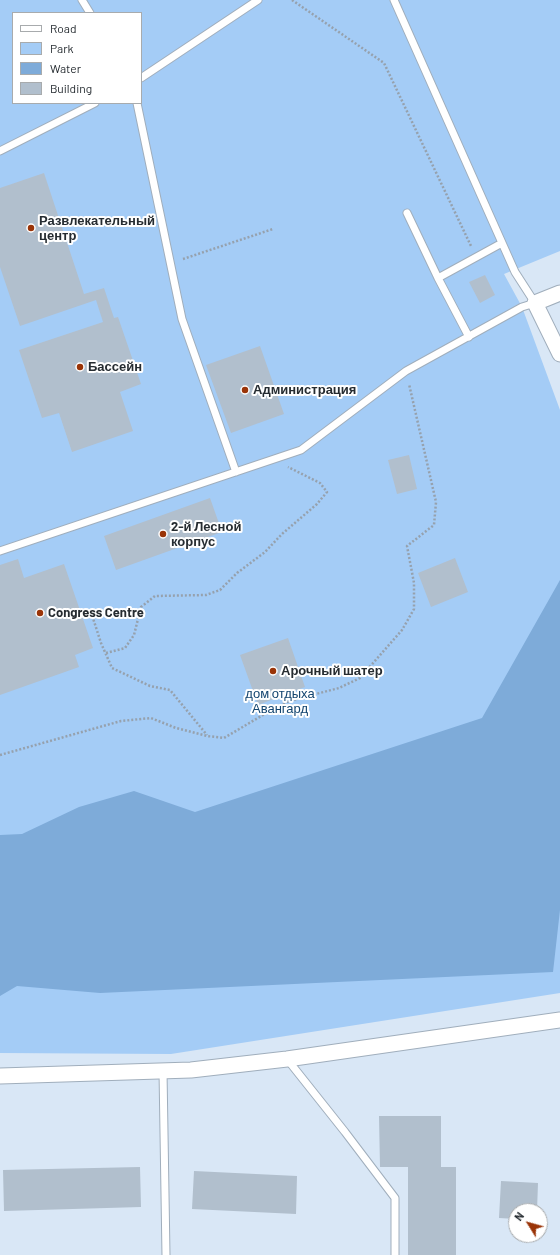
<!DOCTYPE html>
<html>
<head>
<meta charset="utf-8">
<style>
  body { margin:0 }
  #map { position:relative; width:560px; height:1255px; overflow:hidden; background:#d9e7f6; font-family:Barlow,sans-serif }
  canvas { display:block }
  .legend { position:absolute; left:12px; top:12px; width:130px; height:92px; box-sizing:border-box; background:#fff; border:1px solid #a8abad; margin:0; padding:5px 7px; list-style:none; font-size:12px; color:#262c31 }
  .legend li { display:flex; align-items:center; gap:8px; height:20px }
  .legend b { width:20px; border:1px solid #a8abad }
  .north { position:absolute; left:508px; top:1203px; width:40px; height:40px; box-sizing:border-box; background:#fff; border:1px solid #a8abad; border-radius:50%; rotate:307deg; font-size:11px; font-weight:700; line-height:16px; text-align:center; color:#262c31 }
  .north::after { content:''; display:block; margin:auto; width:14px; height:18px; background:#9a3408; clip-path:polygon(50% 0,100% 100%,50% 72%,0 100%) }
</style>
</head>
<body>
<div id="map">
<canvas width="560" height="1255"></canvas>
<ul class="legend">
<li><b style="height:5px;background:#fff"></b>Road</li>
<li><b style="height:11px;background:#a4ccf6"></b>Park</li>
<li><b style="height:11px;background:#7eabd9"></b>Water</li>
<li><b style="height:11px;background:#b1bfcd"></b>Building</li>
</ul>
<div class="north">N</div>
</div>
<script>
const ctx = document.querySelector('canvas').getContext('2d');
ctx.lineJoin = 'round';
function paint(path, color) { ctx.fillStyle = color; ctx.fill(path, 'evenodd'); }
const poly = rows => new Path2D(rows.map(r => 'M' + r).join(''));
function stroke(path, color, width, dash) { ctx.strokeStyle = color; ctx.lineWidth = width; ctx.lineCap = dash ? 'butt' : 'round'; ctx.setLineDash(dash || []); ctx.stroke(path); }
function label(font, color, halo, rows, align = 'center') {
  ctx.font = font + ' Barlow,sans-serif'; ctx.lineWidth = 4; ctx.setLineDash([]); ctx.textBaseline = 'middle'; ctx.strokeStyle = halo; ctx.fillStyle = color; for (const [text, x, y, turn = 0] of rows) {
    ctx.save(); ctx.translate(x, y); ctx.rotate((+turn || 0) * Math.PI / 180); ctx.textAlign = isNaN(turn) ? turn : align; if (halo) ctx.strokeText(text, 0, 0); ctx.fillText(text, 0, 0); ctx.restore();
  }
}
const green = poly([
  [0,0,560,0,560,251,504,274,522,307,560,410,560,993,171,1054,0,1053],
  [13,13,141,13,141,103,13,103]
]);
const water = poly([
  [560,580,560,910,553,972,100,993,17,986,0,996,0,835,22,834,79,807,134,791,195,812,482,718]
]);
const building = poly([
  [44,173,84,294,104,288,114,318,118,317,141,384,120,392,133,431,72,452,59,413,42,418,19,350,103,322,96,300,20,326,0,267,0,188],
  [485,275,495,295,480,303,469,282],
  [260,346,284,414,231,433,206,365],
  [409,455,417,489,397,494,388,460],
  [210,498,222,532,116,570,104,536],
  [455,558,468,592,431,607,418,573],
  [18,559,24,578,64,564,93,648,75,655,79,667,0,695,0,565],
  [288,638,305,687,258,705,240,655],
  [379,1116,441,1116,441,1167,456,1167,456,1255,408,1255,408,1167,380,1167],
  [140,1167,141,1207,4,1211,3,1170],
  [194,1171,297,1176,296,1214,192,1209],
  [501,1181,538,1183,537,1211,516,1211,516,1219,499,1218]
]);
const path = poly([
  [292,0,384,63,471,246],
  [183,259,273,229],
  [91,612,101,643,112,668,150,686,170,690,207,735],
  [106,653,125,648,134,635,141,607,155,596,206,595,220,590,237,573,265,552,282,534,317,504,327,492,320,483,288,467],
  [0,755,121,721,151,718,176,728,207,736,224,738,268,712,289,701,339,688,360,678,402,630,414,609,414,583,407,546,434,525,436,502,409,384]
]);
const lane = poly([
  [82,0,90,13],
  [141,78,258,0],
  [137,103,182,319,236,472],
  [0,151,95,103],
  [407,213,438,278,502,243],
  [438,278,469,337],
  [0,551,301,450,406,371,522,307,535,303,515,272,394,0],
  [287,1059,345,1132,395,1198,395,1255],
  [163,1071,166,1255]
]);
const street = poly([
  [560,293,535,303,560,354],
  [0,1076,191,1070,287,1059,560,1020]
]);
const markers = [
  [31,228,4,"#9a3408"],
  [80,367,4,"#9a3408"],
  [245,390,4,"#9a3408"],
  [163,534,4,"#9a3408"],
  [40,613,4,"#9a3408"],
  [273,671,4,"#9a3408"]
];
const poiNames = [
  ["Развлекательный",39,221],
  ["центр",39,236],
  ["Бассейн",88,367],
  ["Администрация",253,390],
  ["2-й Лесной",171,527],
  ["корпус",171,542],
  ["Congress Centre",48,613],
  ["Арочный шатер",281,671]
];
const parkNames = [
  ["дом отдыха",280,694],
  ["Авангард",280,709]
];
paint(green, '#a4ccf6');
paint(water, '#7eabd9');
paint(building, '#b1bfcd');
stroke(lane, '#a0aebc', 9);
stroke(street, '#a0aebc', 17);
stroke(path, '#96a1ad', 2.5, [2, 2]);
stroke(lane, '#fff', 7);
stroke(street, '#fff', 15);
for (const [x, y, r, color] of markers) { const dot = new Path2D(); dot.arc(x, y, r, 0, 2 * Math.PI); ctx.fillStyle = color; ctx.fill(dot); stroke(dot, '#fff', 1.5); }
label('bold 13px', '#262c31', '#fff', poiNames, 'left');
label('13px', '#12446f', '#fff', parkNames);
</script>
</body>
</html>
